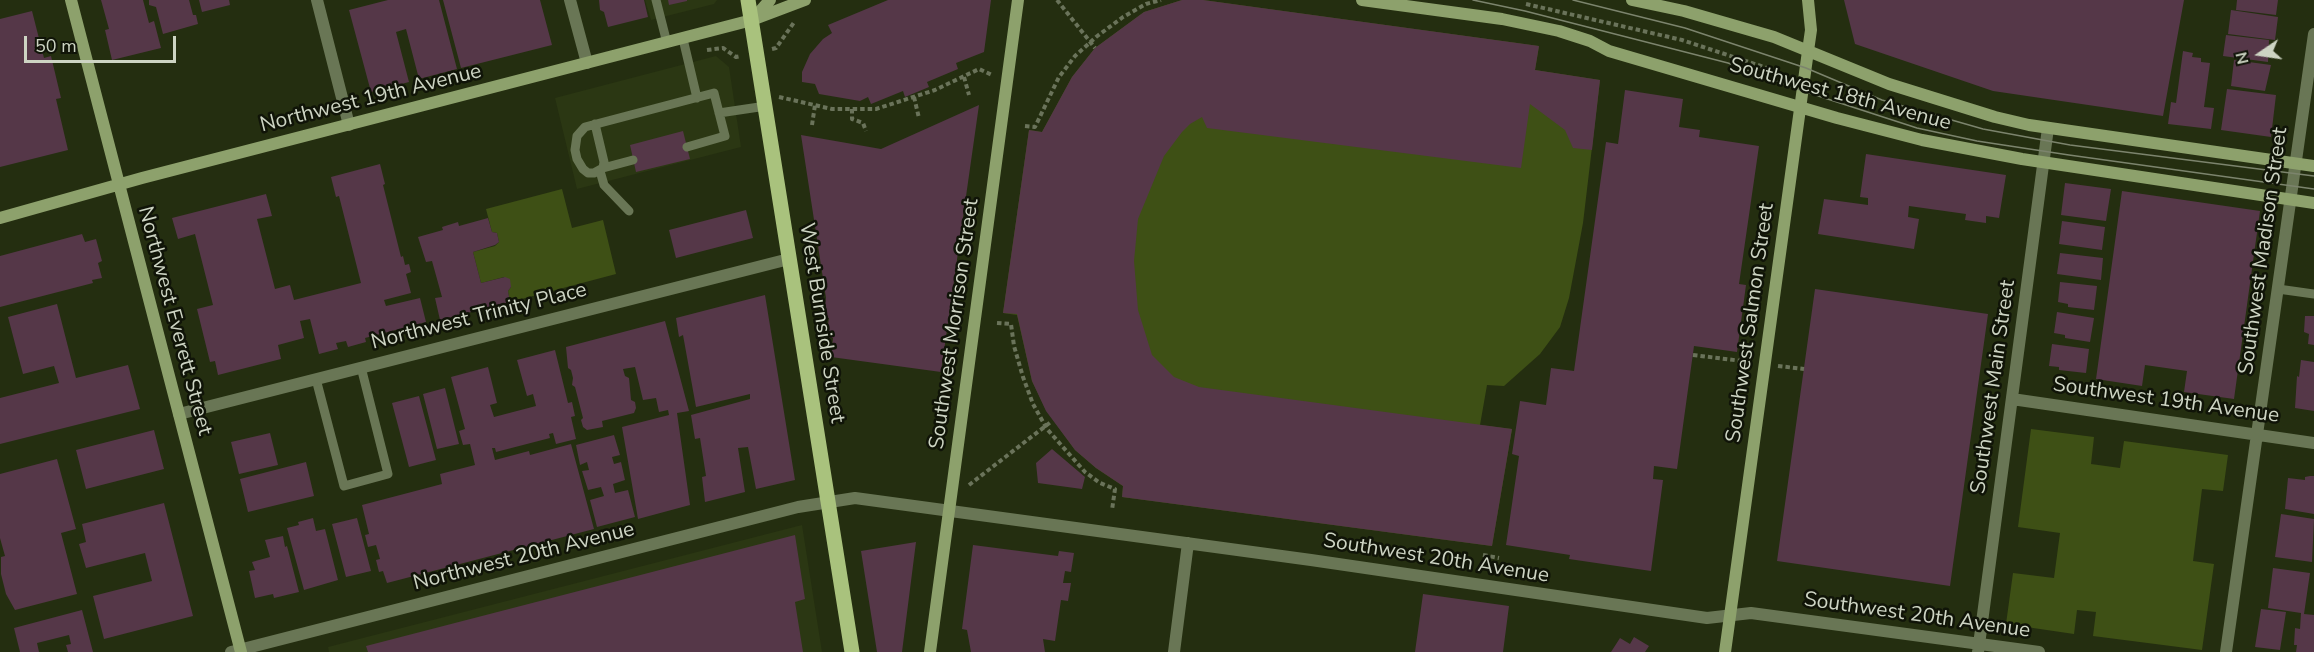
<!DOCTYPE html>
<html>
<head>
<meta charset="utf-8">
<style>
  body { margin:0 }
  #map { position:relative; width:2314px; height:652px; overflow:hidden; background:#242e10; font-family:"Nunito Sans",sans-serif }
  canvas { display:block }
  .north { position:absolute; left:2230px; top:24px; width:60px; height:60px; -webkit-text-stroke:4px #101408; paint-order:stroke; rotate:257deg; font-size:16px; font-weight:700; line-height:24px; text-align:center; color:#cdd4c3 }
  .north::after { content:''; display:block; margin:auto; width:21px; height:27px; background:#cdd4c3; clip-path:polygon(50% 0,100% 100%,50% 72%,0 100%) }
  .scale { position:absolute; left:24px; top:36px; width:152px; height:27px; box-sizing:border-box; border:3px solid #cdd4c3; border-top:0; padding-left:8px; font-size:18px; line-height:21px; white-space:nowrap; color:#cdd4c3; -webkit-text-stroke:4px #101408; paint-order:stroke }
</style>
</head>
<body>
<div id="map">
<canvas width="2314" height="652"></canvas>
<div class="north">N</div>
<div class="scale">50 m</div>
</div>
<script>
const ctx = document.querySelector('canvas').getContext('2d');
ctx.lineJoin = 'round';
function paint(path, color) { ctx.fillStyle = color; ctx.fill(path, 'evenodd'); }
const poly = rows => new Path2D(rows.map(r => 'M' + r).join(''));
function stroke(path, color, width, dash) { ctx.strokeStyle = color; ctx.lineWidth = width; ctx.lineCap = dash ? 'butt' : 'round'; ctx.setLineDash(dash || []); ctx.stroke(path); }
function label(font, color, halo, rows, align = 'center') {
  ctx.font = font + ' "Nunito Sans",sans-serif'; ctx.lineWidth = 5; ctx.setLineDash([]); ctx.textBaseline = 'middle'; ctx.strokeStyle = halo; ctx.fillStyle = color; for (const [text, x, y, turn = 0] of rows) {
    ctx.save(); ctx.translate(x, y); ctx.rotate((+turn || 0) * Math.PI / 180); ctx.textAlign = isNaN(turn) ? turn : align; if (halo) ctx.strokeText(text, 0, 0); ctx.fillText(text, 0, 0); ctx.restore();
  }
}
const built = poly([
  [645,0,717,0,714,4,651,20],
  [716,56,729,67,741,147,577,189,555,98],
  [802,525,822,652,329,652,328,647]
]);
const green = poly([
  [1182,0,1203,0,1539,46,1535,70,1600,80,1583,223,1569,298,1560,327,1540,354,1504,386,1487,385,1480,425,1512,429,1492,546,1122,497,1123,486,1096,468,1075,450,1046,410,1032,381,1017,315,1003,313,1029,130,1042,132,1072,77,1095,48,1144,12],
  [562,189,572,228,603,220,616,274,510,302,508,291,511,287,504,277,481,283,473,252,495,246,499,242,497,233,492,232,486,209],
  [2031,429,2094,437,2091,464,2120,468,2124,441,2228,455,2223,491,2202,489,2193,561,2214,564,2202,650,2093,636,2096,612,2077,610,2074,634,2006,624,2013,573,2054,578,2060,533,2018,527]
]);
const building = poly([
  [101,0,143,0,149,23,154,21,161,48,112,60,105,30,109,29],
  [149,0,189,0,193,15,196,15,198,24,163,34,156,7,149,5],
  [199,0,229,0,230,5,202,12],
  [388,0,439,0,457,69,419,79,406,29,396,32,409,82,371,92,349,10],
  [443,0,540,0,552,45,461,68],
  [599,0,644,0,648,17,608,27,604,12,600,10],
  [668,0,687,0,687,1,669,5],
  [888,0,991,0,984,52,956,63,958,69,927,82,929,87,905,97,903,91,871,104,868,97,860,101,819,94,815,84,802,82,802,72,810,54,823,39,832,33,828,25],
  [1182,0,1203,0,1539,46,1535,70,1600,80,1592,150,1573,148,1565,130,1530,104,1521,168,1207,128,1202,117,1190,124,1182,132,1164,156,1138,219,1134,261,1138,310,1152,355,1174,377,1199,387,1512,429,1492,546,1122,497,1123,486,1096,468,1075,450,1046,411,1032,381,1017,314,1003,313,1029,130,1042,132,1072,77,1095,48,1144,12],
  [1844,0,2184,0,2163,116,1993,91,1855,44],
  [2237,0,2278,0,2276,15,2236,10],
  [2231,10,2278,17,2275,40,2228,34],
  [32,11,44,58,51,56,61,98,56,99,68,150,0,167,0,19],
  [2226,35,2269,40,2268,62,2223,56],
  [2183,51,2193,53,2192,57,2201,58,2201,62,2210,63,2204,107,2214,108,2211,129,2168,124,2171,102,2176,103],
  [2234,60,2271,65,2265,91,2231,86],
  [2227,89,2276,95,2271,137,2221,130],
  [1625,90,1683,99,1679,127,1700,130,1699,137,1759,146,1739,284,1746,285,1737,352,1694,346,1677,469,1654,466,1653,479,1663,480,1651,571,1569,559,1570,555,1506,545,1519,456,1512,454,1520,401,1546,405,1551,368,1574,371,1606,142,1618,144],
  [979,105,941,372,831,357,833,338,826,337,829,318,823,317,826,298,801,135,881,149],
  [683,131,690,159,636,172,630,145],
  [1866,154,2006,175,1999,218,1986,216,1986,223,1965,220,1966,214,1909,206,1908,217,1919,219,1914,249,1818,234,1824,199,1868,205,1868,198,1860,197],
  [380,164,385,184,383,185,401,257,403,256,405,265,409,264,411,272,406,274,411,293,384,300,386,306,420,298,426,322,365,338,366,342,348,347,346,341,336,343,338,349,319,354,310,319,300,321,304,338,278,345,281,359,218,375,215,361,210,362,197,309,213,305,195,234,178,239,172,218,266,194,272,216,257,219,275,289,290,285,294,300,361,283,339,196,336,197,331,177],
  [2065,183,2111,189,2106,221,2061,215],
  [2122,191,2260,211,2234,399,2184,392,2187,371,2145,365,2142,386,2096,379],
  [746,210,753,238,676,258,669,230],
  [488,218,492,232,497,233,499,242,495,245,473,252,481,283,505,277,510,279,511,287,508,291,510,302,440,320,435,298,442,297,432,261,426,262,418,237,443,230,442,227,458,222,459,226],
  [2062,221,2105,227,2102,250,2059,244],
  [82,234,85,242,96,239,102,261,98,263,102,278,92,280,93,283,0,307,0,256],
  [2060,253,2103,258,2101,280,2057,274],
  [2060,282,2097,286,2094,310,2068,307,2068,304,2058,302],
  [1815,289,1988,314,1950,586,1777,561],
  [765,295,795,480,756,489,748,447,738,448,745,492,705,502,702,477,706,476,700,438,695,439,691,415,750,399,750,394,696,407,683,335,679,337,676,318],
  [57,304,76,378,128,365,140,409,0,444,0,398,59,383,54,366,23,374,8,317],
  [2057,312,2094,318,2090,342,2065,338,2065,335,2054,333],
  [2305,316,2314,316,2314,345,2308,344,2309,334,2304,332],
  [665,321,689,411,677,413,690,505,638,519,622,427,669,415,668,410,659,412,656,398,643,400,635,367,623,369,625,376,629,378,631,400,635,402,636,408,634,413,602,421,603,427,587,430,583,427,581,420,583,418,575,387,572,385,573,378,571,370,568,368,566,347],
  [2052,344,2089,349,2086,373,2059,370,2059,367,2049,366],
  [555,350,568,403,572,402,575,416,571,417,576,439,556,444,553,433,549,434,550,438,496,452,495,448,492,448,495,460,529,451,530,455,571,444,594,529,387,583,383,571,379,572,376,560,380,559,376,545,368,547,365,535,369,534,362,505,442,484,440,474,475,465,470,444,463,445,459,431,465,429,451,377,488,367,497,403,490,405,494,417,536,406,533,394,527,396,517,360],
  [2301,360,2314,362,2314,411,2295,408,2297,376,2299,377],
  [445,388,459,444,437,449,423,394],
  [419,396,436,460,409,467,392,403],
  [154,430,164,469,86,489,76,450],
  [270,433,278,465,239,474,231,442],
  [614,435,620,455,612,457,614,464,621,462,625,480,613,484,615,493,628,490,635,517,597,527,590,500,604,496,601,487,588,490,582,471,589,470,587,462,580,465,576,445],
  [1052,449,1085,477,1082,489,1038,483,1036,463],
  [57,459,76,529,61,533,77,594,15,610,6,594,1,574,1,557,5,556,0,538,0,474],
  [306,462,314,496,248,512,240,479],
  [2310,476,2314,476,2314,514,2285,509,2288,478,2305,480,2305,477],
  [164,503,193,616,104,639,93,596,152,581,145,553,86,568,79,544,86,542,82,524],
  [2281,514,2314,519,2312,562,2275,557],
  [313,518,316,531,325,529,338,580,304,590,287,528,299,525,298,522],
  [357,518,371,571,346,577,332,524],
  [795,535,805,599,795,602,803,652,368,652,366,646],
  [283,536,285,547,287,546,299,592,274,598,273,594,255,598,249,571,255,570,252,562,270,557,265,540],
  [916,542,902,652,877,652,861,551],
  [973,545,1058,556,1059,551,1074,553,1071,572,1065,571,1063,583,1071,583,1068,601,1061,600,1055,641,1043,639,1045,652,971,652,967,630,962,629],
  [2273,568,2310,573,2304,614,2314,615,2314,652,2296,652,2297,645,2294,645,2295,628,2300,629,2301,613,2268,608],
  [1423,594,1509,606,1503,652,1415,652],
  [2261,609,2286,612,2280,650,2255,647],
  [82,610,93,652,68,652,66,645,71,644,69,635,37,643,39,652,20,652,14,628],
  [1634,637,1649,646,1645,652,1611,652,1620,638,1630,644]
]);
const path = poly([
  [1057,0,1095,48],
  [1526,4,1682,40,1770,69],
  [772,49,776,48,795,21],
  [707,50,723,48,736,57,741,56],
  [964,77,969,95],
  [779,97,832,109,876,109,935,90,979,69,992,75],
  [914,97,919,118],
  [852,109,852,119,863,123,866,131],
  [812,125,815,105],
  [1025,126,1035,127,1059,77,1075,56,1096,37,1123,17,1146,4,1161,0],
  [997,323,1011,324,1014,346,1023,377,1033,404,1047,429,1085,472,1100,483,1115,489,1112,510],
  [1693,355,1750,362],
  [1778,366,1804,369],
  [969,485,1052,421],
  [1483,555,1499,558]
]);
const lane = poly([
  [656,0,667,43],
  [683,39,697,98],
  [719,113,766,106],
  [595,124,604,162,603,168],
  [633,160,603,168,594,173,588,173,583,169,577,159,575,150,577,136,585,127,714,93,725,136,687,147],
  [600,171,604,185,629,211],
  [2278,289,2314,294],
  [316,379,344,486,388,474,361,367]
]);
const street = poly([
  [317,0,349,125],
  [570,0,587,63],
  [2012,399,2314,443],
  [179,414,789,259],
  [231,652,798,507,855,498,1311,560,1707,618,1751,613,2039,652],
  [1174,652,1188,543],
  [1978,652,2048,128],
  [2226,652,2314,34]
]);
const secondary = poly([
  [71,0,241,652],
  [1362,0,1502,19,1559,31,1590,41,1609,51,1837,118,1922,140,2022,159,2314,203],
  [1632,0,1684,11,1774,37,1889,84,1995,117,2029,125,2314,166],
  [755,17,770,0],
  [0,218,142,178,752,20,805,0],
  [930,652,1018,0],
  [1725,652,1808,51,1811,30,1808,0]
]);
const primary = poly([
  [748,0,852,652]
]);
const tram = poly([
  [1473,0,1525,11,1728,63,1803,91,1917,128,1977,141,2069,155,2314,189],
  [1573,0,1685,28,1806,68,1882,100,1983,129,2070,145,2314,176]
]);
const streetNames = [
  ["Southwest 18th Avenue",1840,95,15],
  ["Northwest 19th Avenue",371,99,-14],
  ["Southwest Madison Street",2264,251,-82],
  ["Northwest Trinity Place",479,317,-14],
  ["Northwest Everett Street",174,321,75],
  ["West Burnside Street",821,323,81],
  ["Southwest Salmon Street",1751,323,-82],
  ["Southwest Morrison Street",955,324,-82],
  ["Southwest Main Street",1994,387,-82],
  ["Southwest 19th Avenue",2166,401,8],
  ["Northwest 20th Avenue",524,557,-14],
  ["Southwest 20th Avenue",1436,559,9],
  ["Southwest 20th Avenue",1917,616,8]
];
paint(built, '#2b3713');
paint(green, '#3e5015');
paint(building, '#553748');
stroke(path, '#6a735a', 4, [4.5, 3]);
stroke(lane, '#697655', 9);
stroke(street, '#697655', 12);
stroke(secondary, '#8da16c', 12);
stroke(primary, '#a9c27d', 15);
stroke(tram, '#7c846d', 1.5);
label('21px', '#cdd4c3', '#101408', streetNames);
</script>
</body>
</html>
